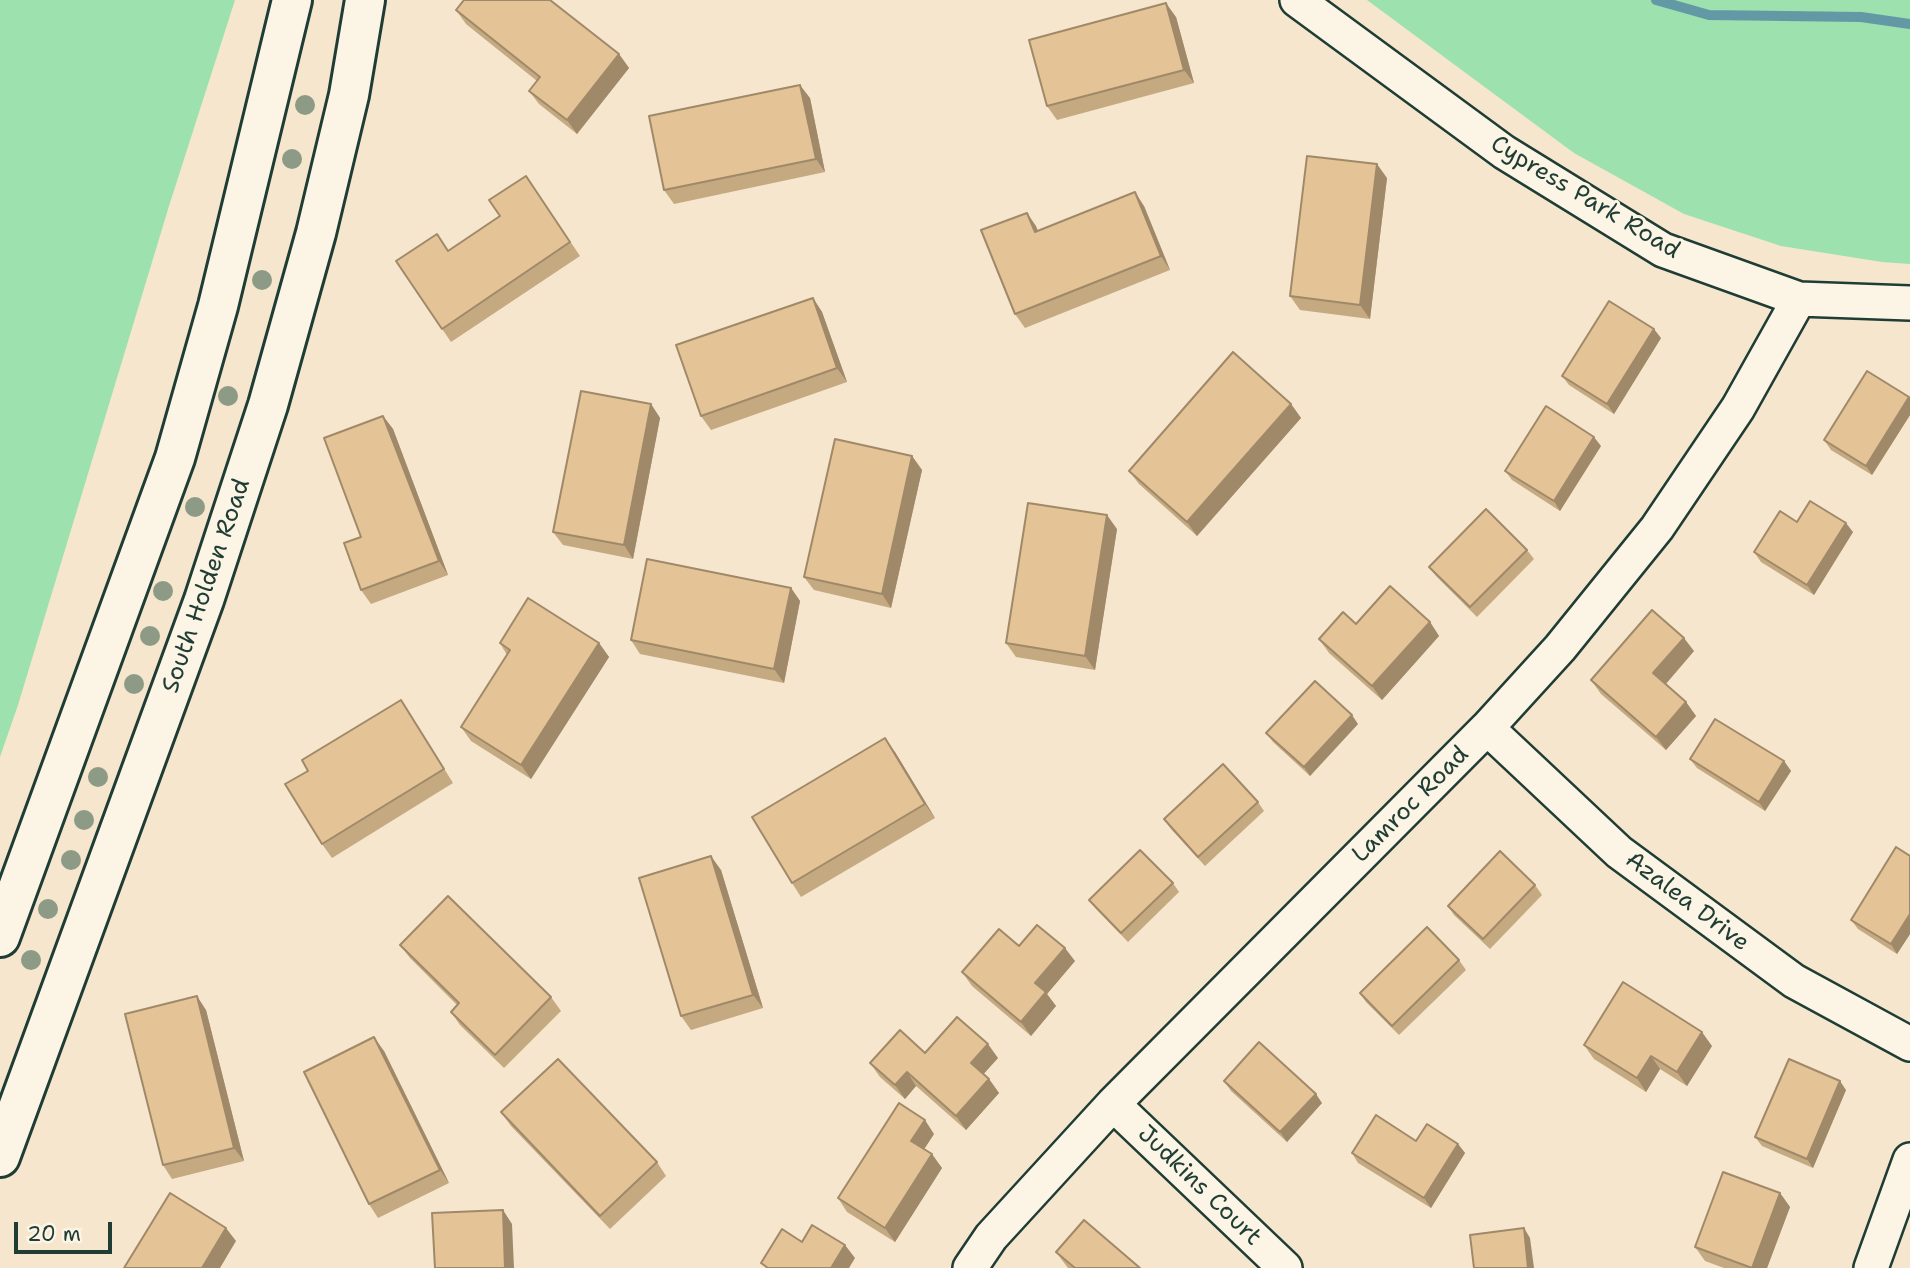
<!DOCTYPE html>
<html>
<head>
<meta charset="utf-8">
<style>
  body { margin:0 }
  #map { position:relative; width:1910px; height:1268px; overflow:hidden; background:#f5e6cd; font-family:"Shantell Sans",sans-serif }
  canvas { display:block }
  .scale { position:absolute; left:14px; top:1222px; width:98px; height:32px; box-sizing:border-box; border:4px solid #1f3d34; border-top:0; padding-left:9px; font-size:21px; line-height:24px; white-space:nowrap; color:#1f3d34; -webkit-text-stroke:5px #fcf5e5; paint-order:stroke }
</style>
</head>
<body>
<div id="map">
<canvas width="1910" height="1268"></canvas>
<div class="scale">20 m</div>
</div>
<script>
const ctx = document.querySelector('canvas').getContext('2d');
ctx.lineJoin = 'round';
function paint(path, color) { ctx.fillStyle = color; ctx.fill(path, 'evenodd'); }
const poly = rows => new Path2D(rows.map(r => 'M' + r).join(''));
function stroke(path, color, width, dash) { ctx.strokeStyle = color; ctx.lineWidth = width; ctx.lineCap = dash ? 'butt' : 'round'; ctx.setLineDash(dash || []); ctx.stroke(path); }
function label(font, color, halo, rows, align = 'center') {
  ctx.font = font + ' "Shantell Sans",sans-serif'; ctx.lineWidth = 6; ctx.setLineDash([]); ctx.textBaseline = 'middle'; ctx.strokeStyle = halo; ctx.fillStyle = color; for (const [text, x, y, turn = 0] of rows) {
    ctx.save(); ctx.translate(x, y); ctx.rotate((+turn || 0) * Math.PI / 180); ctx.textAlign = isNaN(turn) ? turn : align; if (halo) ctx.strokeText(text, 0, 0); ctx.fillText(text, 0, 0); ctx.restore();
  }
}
const green = poly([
  [0,0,235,0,169,206,18,705,0,757],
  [1367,0,1910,0,1910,264,1882,262,1781,246,1684,214,1574,153]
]);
const stream = poly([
  [1656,0,1709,15,1861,17,1910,24]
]);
const minor = poly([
  [1297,0,1504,152,1663,250,1799,299,1910,303],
  [1487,728,1619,852,1794,981,1910,1044],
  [1113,1104,1285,1268],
  [970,1268,991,1237,1113,1104,1487,728,1560,648,1657,528,1738,408,1799,299],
  [1871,1268,1910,1160]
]);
const secondary = poly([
  [0,937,175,458,218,306,292,0],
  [0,1157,204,600,268,405,316,233,349,95,365,0]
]);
const trees = [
  [305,105],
  [292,159],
  [262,280],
  [228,396],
  [195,507],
  [163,591],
  [150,636],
  [134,684],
  [98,777],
  [84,820],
  [71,860],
  [48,909],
  [31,960]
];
const wall = poly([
  [456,10,619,54,629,68,577,134,539,104,529,91,537,81,466,24],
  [1176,17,1194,83,1057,120,1047,106],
  [810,98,825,172,674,204,664,190],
  [526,176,580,256,451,342,396,261,448,251,500,216],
  [1387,178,1370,319,1300,310,1290,296],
  [1144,206,1170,270,1025,328,1015,314,1027,213,1038,231],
  [813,298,822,312,847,382,711,430,701,416],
  [1661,338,1614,414,1569,385,1562,376],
  [1909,397,1910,398,1910,415,1872,475,1831,450,1824,440],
  [651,404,660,418,633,559,563,545,553,532],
  [1291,404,1301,418,1197,536,1139,484,1129,471],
  [383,416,393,429,448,575,371,604,361,590,361,537],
  [1601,446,1560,511,1512,480,1505,471],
  [912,456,922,470,891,608,814,590,804,577],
  [1797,522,1853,532,1814,595,1761,562,1754,552],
  [1117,529,1095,670,1016,657,1006,643],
  [1527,550,1534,559,1477,617,1436,576,1429,567],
  [791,588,800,601,784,683,640,654,631,640],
  [1430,622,1439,636,1382,700,1329,653,1319,639,1356,624],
  [500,643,599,643,609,657,531,779,471,741,461,727,507,655],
  [1694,651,1666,684,1686,702,1696,716,1666,750,1601,694,1591,680],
  [410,714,453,783,332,858,322,844],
  [1358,724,1310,776,1273,742,1266,733],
  [895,752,935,818,801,897,792,883],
  [1690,759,1784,761,1791,771,1765,811,1697,768],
  [1258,802,1264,811,1205,866,1171,829,1164,819],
  [1910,856,1910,934,1897,954,1858,929,1851,920],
  [721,870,763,1008,691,1030,681,1016],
  [1173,883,1179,892,1128,942,1096,909,1089,900],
  [1535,885,1542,895,1490,949,1454,915,1448,906],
  [400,945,551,997,561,1011,504,1068,460,1025,451,1012,457,1005,410,958],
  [1019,946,1075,961,1047,994,1056,1006,1031,1036,972,986,962,972],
  [1459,960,1466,970,1399,1035,1366,1002,1360,993],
  [206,1010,244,1161,172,1179,163,1165],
  [1584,1045,1712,1046,1687,1086,1660,1069,1646,1092,1594,1059],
  [384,1051,449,1183,378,1218,369,1204],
  [925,1053,998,1058,983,1074,989,1079,999,1093,966,1130,916,1086,905,1099,880,1077,870,1063],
  [1224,1081,1322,1103,1287,1142,1231,1091],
  [1846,1090,1813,1168,1762,1146,1755,1137],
  [501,1112,657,1162,666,1176,610,1229,511,1126],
  [934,1134,924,1149,942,1168,895,1242,847,1212,838,1198],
  [1458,1144,1465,1153,1431,1208,1358,1163,1352,1153],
  [1780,1193,1790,1207,1767,1268,1724,1268,1705,1261,1695,1247],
  [1056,1252,1140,1268,1068,1268]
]);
const shadedWall = poly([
  [1166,3,1176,17,1194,83,1184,70],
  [619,54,629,68,577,134,567,120],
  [800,85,810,98,825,172,816,159],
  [1377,164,1387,178,1370,319,1360,305],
  [1135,192,1144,206,1170,270,1161,256],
  [1027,213,1036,226,1044,246,1035,232],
  [813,298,822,312,847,382,837,368],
  [1654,329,1661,338,1614,414,1607,404],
  [1909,397,1910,398,1910,415,1872,475,1866,466],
  [651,404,660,418,633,559,624,545],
  [1291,404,1301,418,1197,536,1187,522],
  [383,416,393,429,448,575,439,561],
  [1594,437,1601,446,1560,511,1554,501],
  [912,456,922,470,891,608,882,594],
  [1107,515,1117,529,1095,670,1085,656],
  [1846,523,1853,532,1814,595,1807,585],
  [791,588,800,601,784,683,774,669],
  [1430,622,1439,636,1382,700,1372,686],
  [1684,638,1694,651,1663,687,1653,673],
  [599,643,609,657,531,779,521,765],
  [1686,702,1696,716,1666,750,1656,737],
  [1352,715,1358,724,1310,776,1304,767],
  [885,738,895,752,935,818,925,804],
  [1784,761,1791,771,1765,811,1759,802],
  [711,856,721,870,763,1008,753,995],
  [1910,914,1910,934,1897,954,1891,944],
  [1065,948,1075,961,1047,994,1056,1006,1031,1036,1021,1022,1035,983],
  [197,996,206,1010,244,1161,234,1148],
  [1702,1032,1712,1046,1687,1086,1677,1072],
  [374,1037,384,1051,449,1183,440,1170],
  [988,1044,998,1058,981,1077,971,1063],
  [1651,1056,1660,1069,1646,1092,1637,1078],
  [907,1072,916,1086,905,1099,895,1085],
  [989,1079,999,1093,966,1130,956,1116],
  [1840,1081,1846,1090,1813,1168,1807,1159],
  [1316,1094,1322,1103,1287,1142,1280,1132],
  [925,1120,934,1134,921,1154,911,1141],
  [1458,1144,1465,1153,1431,1208,1424,1198],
  [932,1154,942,1168,895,1242,885,1228],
  [1780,1193,1790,1207,1767,1268,1752,1268],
  [503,1210,512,1224,514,1268,505,1268],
  [226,1228,236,1241,220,1268,202,1268],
  [1524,1228,1530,1238,1534,1268,1528,1268],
  [845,1245,855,1258,849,1268,831,1268]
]);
const building = poly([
  [464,0,550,0,619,54,567,120,529,91,540,77,456,10,464,0],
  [1166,3,1184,70,1047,106,1029,40,1166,3],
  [800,85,816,159,664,190,649,116,800,85],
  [1307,156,1377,164,1360,305,1290,296,1307,156],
  [526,176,570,242,442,329,396,261,437,234,448,251,500,216,489,200,526,176],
  [1135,192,1161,256,1015,314,981,230,1027,213,1035,232,1135,192],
  [813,298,837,368,701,416,676,345,813,298],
  [1609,301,1654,329,1607,404,1562,376,1609,301],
  [1233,352,1291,404,1187,522,1129,471,1233,352],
  [1867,371,1909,397,1866,466,1824,440,1867,371],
  [581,391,651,404,624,545,553,532,581,391],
  [1546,406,1594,437,1554,501,1505,471,1546,406],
  [383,416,439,561,361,590,344,543,361,537,324,438,383,416],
  [835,439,912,456,882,594,804,577,835,439],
  [1810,501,1846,523,1807,585,1754,552,1780,511,1797,522,1810,501],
  [1028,503,1107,515,1085,656,1006,643,1028,503],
  [1486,509,1527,550,1470,607,1429,567,1486,509],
  [647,559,791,588,774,669,631,640,647,559],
  [1390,586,1430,622,1372,686,1319,639,1343,612,1356,624,1390,586],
  [528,598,599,643,521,765,461,727,510,650,500,643,528,598],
  [1652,610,1684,638,1653,673,1686,702,1656,737,1591,680,1652,610],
  [1315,681,1352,715,1304,767,1266,733,1315,681],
  [401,700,444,769,322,844,285,784,308,771,302,760,401,700],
  [1715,719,1784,761,1759,802,1690,759,1715,719],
  [885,738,925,804,792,883,752,817,885,738],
  [1223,764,1258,802,1198,857,1164,819,1223,764],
  [1896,847,1910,856,1910,914,1891,944,1851,920,1896,847],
  [1140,850,1173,883,1121,933,1089,900,1140,850],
  [1500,851,1535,885,1483,939,1448,906,1500,851],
  [711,856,753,995,681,1016,639,878,711,856],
  [448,896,551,997,495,1055,451,1012,459,1003,400,945,448,896],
  [1037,925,1065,948,1035,983,1046,992,1021,1022,962,972,999,929,1019,946,1037,925],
  [1427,927,1459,960,1392,1026,1360,993,1427,927],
  [1623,982,1702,1032,1677,1072,1651,1056,1637,1078,1584,1045,1623,982],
  [197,996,234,1148,163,1165,125,1014,197,996],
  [957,1017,988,1044,971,1063,989,1079,956,1116,907,1072,895,1085,870,1063,900,1030,925,1053,957,1017],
  [374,1037,440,1170,369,1204,304,1072,374,1037],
  [1259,1042,1316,1094,1280,1132,1224,1081,1259,1042],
  [558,1059,657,1162,600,1216,501,1112,558,1059],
  [1789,1059,1840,1081,1807,1159,1755,1137,1789,1059],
  [899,1103,925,1120,911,1141,932,1154,885,1228,838,1198,899,1103],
  [1376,1115,1416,1141,1427,1124,1458,1144,1424,1198,1352,1153,1376,1115],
  [1723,1172,1780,1193,1752,1268,1695,1247,1723,1172],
  [170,1193,226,1228,202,1268,124,1268,170,1193],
  [503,1210,505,1268,435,1268,432,1213,503,1210],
  [1084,1220,1140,1268,1075,1268,1056,1252,1084,1220],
  [812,1225,845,1245,831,1268,768,1268,761,1263,782,1229,802,1242,812,1225],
  [1524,1228,1528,1268,1474,1268,1470,1235,1524,1228]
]);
const streetNames = [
  ["Cypress Park Road",1585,198,31],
  ["South Holden Road",207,586,-71],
  ["Lamroc Road",1411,805,-45],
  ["Azalea Drive",1687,902,37],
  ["Judkins Court",1199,1186,44]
];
paint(green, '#9ce1ae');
stroke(stream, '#6299a5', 10);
stroke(minor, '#1f3d34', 38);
stroke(secondary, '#1f3d34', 44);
stroke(minor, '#fcf5e5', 33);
stroke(secondary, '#fcf5e5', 38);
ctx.fillStyle = '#8d9b86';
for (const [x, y] of trees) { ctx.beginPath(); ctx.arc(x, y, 10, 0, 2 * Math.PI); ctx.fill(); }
paint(wall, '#c4a981');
paint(shadedWall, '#a08969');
paint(building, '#e4c496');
stroke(building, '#a08969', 2);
label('24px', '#1f3d34', '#fcf5e5', streetNames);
</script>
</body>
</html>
